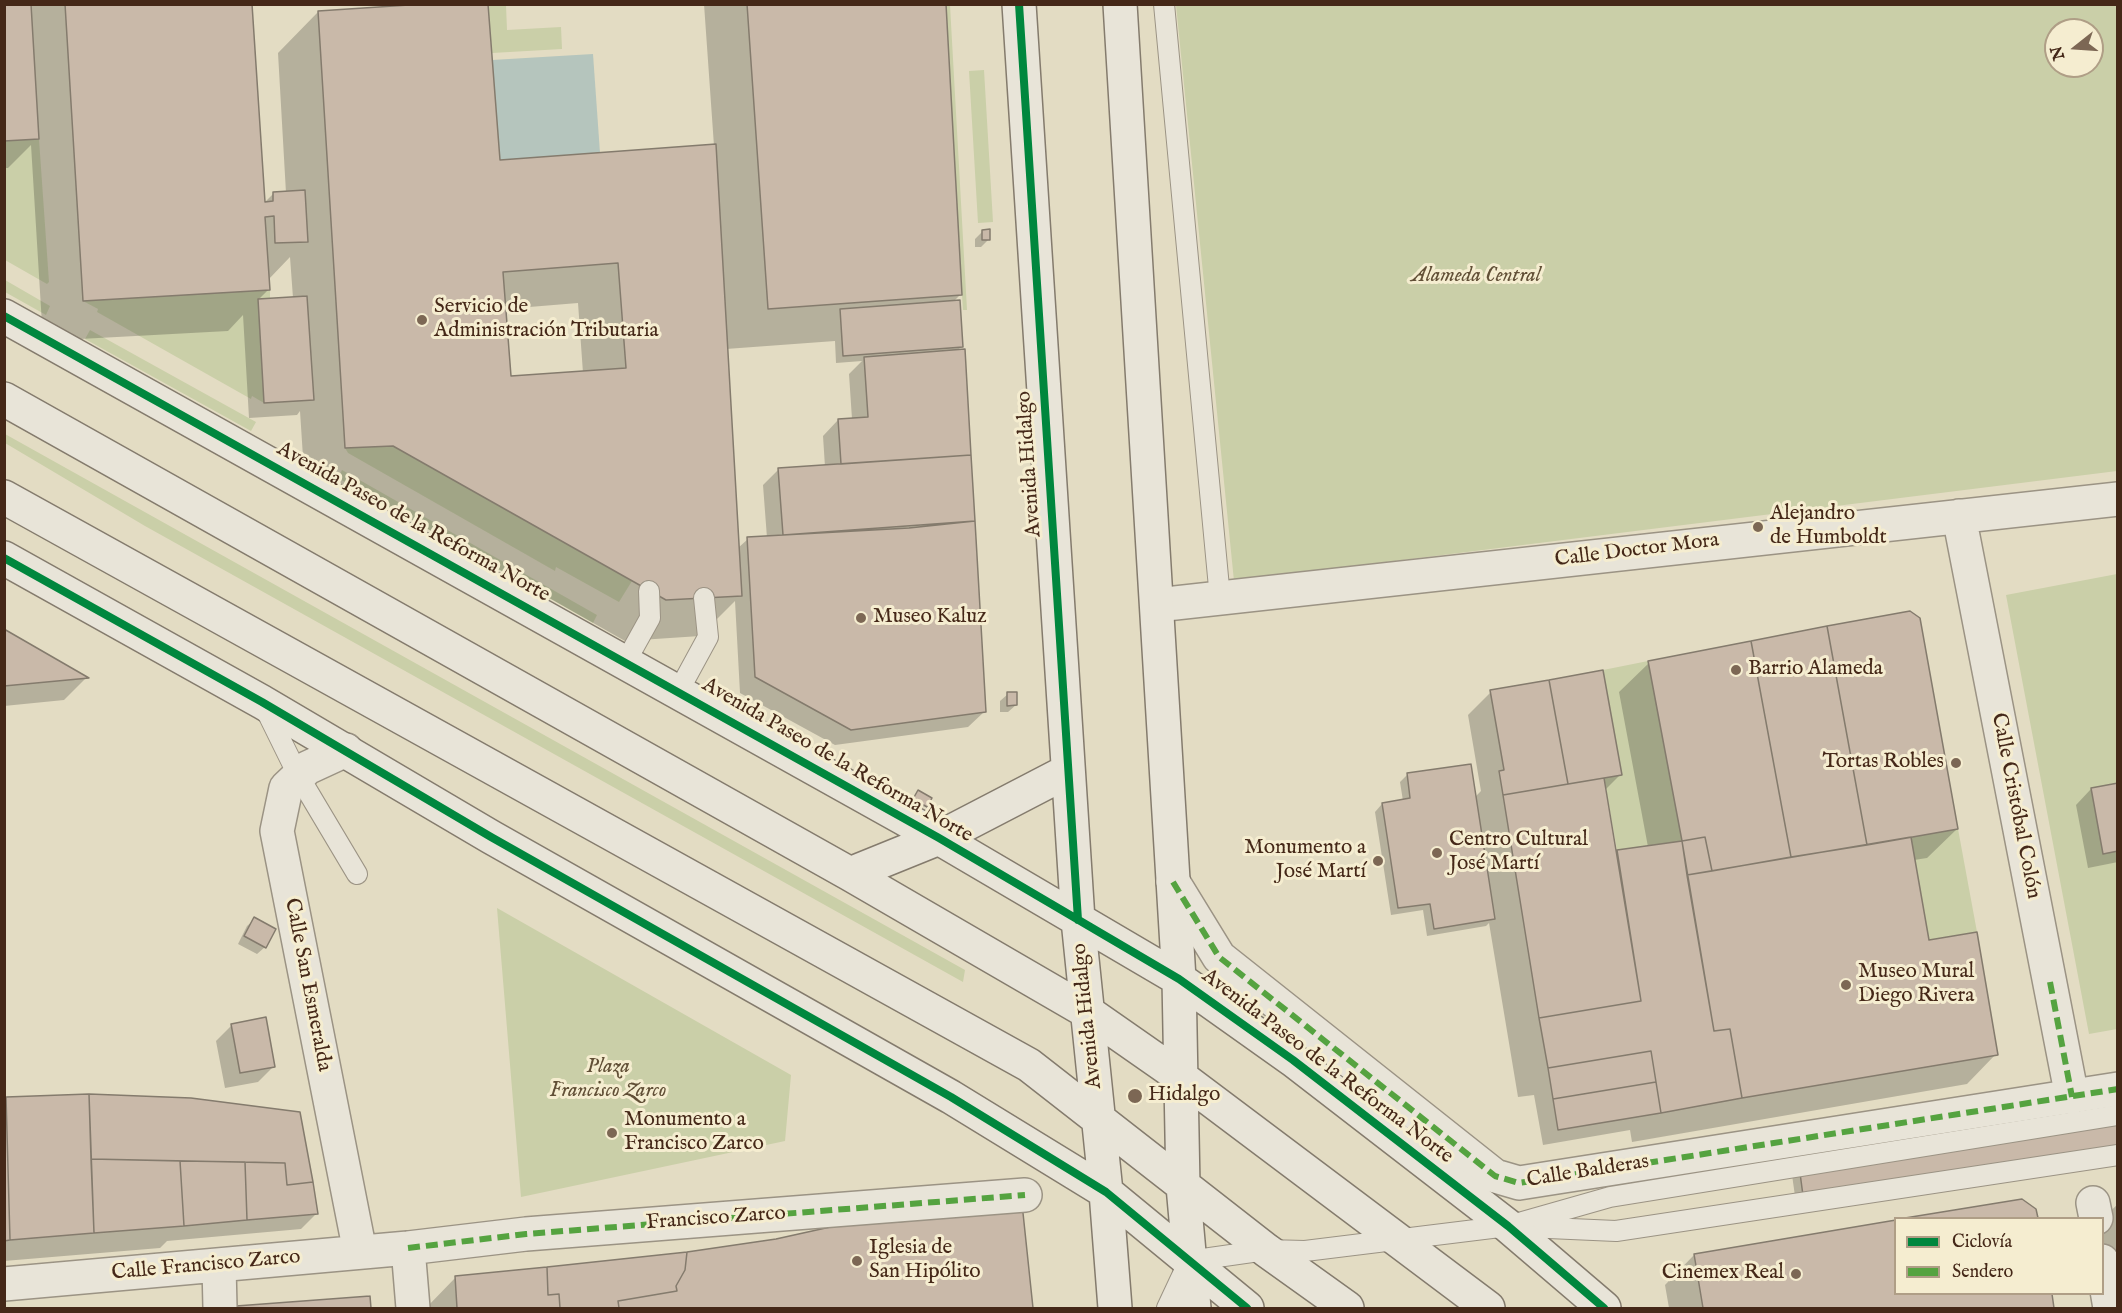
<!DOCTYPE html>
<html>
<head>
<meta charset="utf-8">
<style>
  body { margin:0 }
  #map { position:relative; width:2122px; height:1313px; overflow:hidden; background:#e3dcc3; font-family:"IM FELL English",serif }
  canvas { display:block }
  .frame { position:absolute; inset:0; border:6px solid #452818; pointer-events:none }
  .legend { position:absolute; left:1894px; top:1217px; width:210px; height:78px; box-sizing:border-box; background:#f5edd0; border:2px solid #af9e86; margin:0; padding:8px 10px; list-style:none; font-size:18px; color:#452818 }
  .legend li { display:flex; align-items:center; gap:12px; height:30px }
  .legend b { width:30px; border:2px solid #af9e86 }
  .north { position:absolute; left:2044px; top:18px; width:60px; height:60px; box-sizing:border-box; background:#f5edd0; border:2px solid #af9e86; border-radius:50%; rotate:253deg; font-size:16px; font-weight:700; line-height:24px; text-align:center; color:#452818 }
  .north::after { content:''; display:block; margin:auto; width:21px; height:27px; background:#7c6754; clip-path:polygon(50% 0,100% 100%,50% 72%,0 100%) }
</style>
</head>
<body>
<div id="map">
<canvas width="2122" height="1313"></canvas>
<div class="frame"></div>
<ul class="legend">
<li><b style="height:8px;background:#00873e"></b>Ciclovía</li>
<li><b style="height:8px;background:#55a340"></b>Sendero</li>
</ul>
<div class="north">N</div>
</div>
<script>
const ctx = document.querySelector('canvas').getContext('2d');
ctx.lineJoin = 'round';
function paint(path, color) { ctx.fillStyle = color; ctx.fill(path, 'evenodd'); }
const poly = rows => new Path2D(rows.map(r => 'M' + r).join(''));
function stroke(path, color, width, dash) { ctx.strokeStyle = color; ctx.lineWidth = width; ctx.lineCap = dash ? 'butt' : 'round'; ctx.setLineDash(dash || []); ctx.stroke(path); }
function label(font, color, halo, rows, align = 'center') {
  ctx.font = font + ' "IM FELL English",serif'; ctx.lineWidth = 6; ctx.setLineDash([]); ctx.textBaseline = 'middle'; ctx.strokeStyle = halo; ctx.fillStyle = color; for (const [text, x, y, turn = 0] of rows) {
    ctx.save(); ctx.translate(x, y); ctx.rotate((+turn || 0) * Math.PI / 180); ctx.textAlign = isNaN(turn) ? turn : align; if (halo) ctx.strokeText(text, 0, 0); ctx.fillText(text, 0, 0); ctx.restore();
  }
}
const green = poly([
  [488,5,506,5,507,30,561,27,562,49,492,53],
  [946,5,950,5,967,310,963,310,962,295],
  [1176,5,2117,5,2117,471,1234,581],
  [2056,30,2092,30,2092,66,2056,66],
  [984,70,993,222,978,223,969,71],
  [39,139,49,282,47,284,5,260,5,141],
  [5,280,50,306,46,315,5,292],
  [270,290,270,298,258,299,264,403,252,396,251,399,97,312,98,309,83,301],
  [90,330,256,422,251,431,85,339],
  [5,434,965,970,963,982,145,526,5,443],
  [393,446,632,581,619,602,556,567,555,571,348,453,345,448],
  [342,470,597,615,593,623,338,478],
  [2117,574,2117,1029,2089,1034,2006,595],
  [1648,661,1682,841,1617,850,1604,778,1622,775,1603,670],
  [1958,829,1977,932,1929,940,1911,837],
  [497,908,791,1075,785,1141,521,1197]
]);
const water = poly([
  [593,54,600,153,500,160,492,60]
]);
const shadow = poly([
  [4,4,251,4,263,204,273,194,286,193,278,53,318,12,383,8,383,4,487,4,499,162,714,146,704,4,945,4,960,295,953,302,962,346,956,352,964,351,984,712,968,727,835,745,740,693,735,601,700,636,625,641,352,486,305,488,300,411,297,415,249,418,243,315,228,331,43,341,31,145,8,168,4,168],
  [290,257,293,298,258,300,268,290,268,280],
  [578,303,583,373,510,378,505,309],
  [835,341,836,363,862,361,849,374,852,419,838,420,823,436,825,467,778,470,763,485,767,538,748,539,738,548,726,349],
  [982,232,988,240,981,247,975,247,975,239],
  [1907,613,1915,614,1919,619,1957,829,1927,858,1914,860,1928,942,1996,1054,1967,1084,1632,1142,1630,1130,1543,1145,1534,1095,1518,1097,1489,923,1486,926,1427,936,1423,910,1391,915,1375,812,1382,804,1403,801,1400,782,1407,775,1475,797,1481,791,1468,715,1491,692,1620,775,1604,791,1616,852,1648,847,1619,692,1649,663],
  [4,631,86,678,64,700,4,706],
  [1008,694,1016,705,1008,712,1000,712,1000,701],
  [2118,784,2118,862,2088,868,2076,805,2091,789],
  [918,792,930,799,918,813,907,807],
  [255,919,265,947,257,954,238,944,247,926],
  [232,1025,274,1066,258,1082,225,1088,216,1041],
  [89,1096,317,1213,301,1229,167,1241,160,1248,4,1261,4,1099],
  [2118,1117,1797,1210,1792,1175],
  [2022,1201,2035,1210,2037,1218,1914,1218],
  [2118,1204,2118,1308,2102,1249,2102,1219],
  [1021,1214,1031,1308,426,1308,456,1277,688,1253,897,1224],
  [1694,1255,1896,1294,2050,1294,2053,1308,1669,1308,1665,1285],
  [369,1297,370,1308,236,1308,237,1307]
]);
const building = poly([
  [4,4,31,4,39,139,4,141,4,4],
  [65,4,252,4,265,202,273,201,273,192,305,190,308,242,275,243,274,216,265,217,270,290,83,301,65,4],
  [424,4,488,4,500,160,716,144,742,596,666,600,393,446,345,448,318,11,424,4],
  [618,263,626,368,511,376,503,272,618,263],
  [747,4,946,4,962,295,768,309,747,4],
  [990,229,990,240,982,240,982,230,990,229],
  [307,296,314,400,264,403,258,299,307,296],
  [960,300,963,347,843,356,840,309,960,300],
  [965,349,971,455,841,464,838,419,868,417,864,357,965,349],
  [971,455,975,521,783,535,778,468,971,455],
  [975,521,986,712,851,730,755,677,747,537,909,528,975,521],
  [1910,611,1920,618,1958,829,1867,845,1827,626,1910,611],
  [1827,626,1867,845,1791,857,1751,641,1827,626],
  [4,629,89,678,4,686,4,629],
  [1751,641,1791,857,1712,871,1705,837,1682,841,1648,661,1751,641],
  [1603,670,1622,775,1568,784,1549,680,1603,670],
  [1549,680,1568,784,1503,795,1499,771,1504,770,1490,690,1549,680],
  [1007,692,1017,692,1017,705,1007,706,1007,692],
  [1471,764,1495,919,1434,929,1430,904,1398,908,1382,803,1410,798,1407,773,1471,764],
  [1604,778,1641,1001,1539,1018,1503,795,1604,778],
  [2118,783,2118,851,2103,854,2091,788,2118,783],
  [918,790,932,798,927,807,913,799,918,790],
  [1705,837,1712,871,1687,875,1682,841,1705,837],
  [1911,837,1929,940,1977,932,1998,1055,1742,1098,1730,1029,1714,1031,1687,875,1911,837],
  [1682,841,1714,1031,1730,1029,1742,1098,1661,1113,1651,1051,1548,1068,1539,1018,1641,1001,1617,850,1682,841],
  [254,917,276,929,266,948,244,936,254,917],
  [266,1017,275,1067,240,1073,231,1024,266,1017],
  [1651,1051,1656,1082,1553,1099,1548,1068,1651,1051],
  [1656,1082,1661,1113,1558,1130,1553,1099,1656,1082],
  [89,1094,191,1098,300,1112,313,1182,287,1185,285,1163,91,1159,89,1094],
  [89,1094,94,1233,10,1240,6,1097,89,1094],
  [6,1097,10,1240,4,1241,4,1098,6,1097],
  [2118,1115,2118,1154,1804,1203,1800,1173,2118,1115],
  [91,1159,180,1161,184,1226,94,1233,91,1159],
  [180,1161,245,1162,247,1220,184,1226,180,1161],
  [245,1162,285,1163,287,1185,313,1182,318,1214,247,1220,245,1162],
  [2022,1199,2036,1209,2038,1218,1905,1218,2022,1199],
  [1019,1207,1023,1213,1033,1308,619,1308,618,1301,677,1291,676,1286,685,1270,687,1252,776,1239,898,1212,898,1222,1019,1207],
  [1896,1220,1896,1294,2052,1294,2054,1308,1703,1308,1694,1254,1896,1220],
  [687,1252,685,1270,676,1286,677,1291,618,1301,619,1308,560,1308,559,1294,548,1295,547,1267,687,1252],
  [547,1267,548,1295,559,1294,560,1308,457,1308,455,1276,547,1267],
  [370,1296,371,1308,236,1308,236,1306,370,1296]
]);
const lane = poly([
  [1164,4,1220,598],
  [625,663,650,618,649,591],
  [678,692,708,637,704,598],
  [264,706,298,775,357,874],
  [1526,1227,1616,1231,2118,1155],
  [1167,1308,1189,1261,1266,1250,1305,1251,1508,1226,1610,1197,2118,1115]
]);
const street = poly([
  [1959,516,2072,1097],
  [1157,605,2118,499],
  [346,750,307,768,286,788,277,831,360,1252],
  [1173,882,1219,957,1495,1176,1519,1183,2118,1089],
  [2093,1203,2096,1218],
  [408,1248,413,1308],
  [2102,1261,2110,1308],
  [219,1265,220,1308],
  [4,1284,408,1248,526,1234,1025,1195]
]);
const secondary = poly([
  [1019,4,1078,920,1106,1192,1115,1308],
  [1120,4,1179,979,1183,1186,1194,1308],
  [4,316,939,838,1179,979,1293,1060,1508,1226,1604,1308],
  [4,399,850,874,1086,1011,1182,1078,1488,1308],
  [4,497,1029,1065,1266,1250,1347,1308],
  [4,558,262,702,491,837,951,1097,1106,1192,1247,1308],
  [850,874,939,838,1068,771]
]);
const quiet = poly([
  [1173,882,1219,957,1495,1176,1519,1183,2118,1089],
  [2050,982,2072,1097],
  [408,1248,526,1234,1025,1195]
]);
const cycleway = poly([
  [1019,4,1078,920],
  [4,316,939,838,1179,979,1293,1060,1508,1226,1604,1308],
  [4,558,262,702,491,837,951,1097,1106,1192,1247,1308]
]);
const markers = [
  [422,320,6,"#7c6754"],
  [1758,527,6,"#7c6754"],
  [861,618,6,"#7c6754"],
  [1736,670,6,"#7c6754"],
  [1956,763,6,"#7c6754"],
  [1437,853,6,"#7c6754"],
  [1378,861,6,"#7c6754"],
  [1846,985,6,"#7c6754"],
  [1135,1096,8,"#7c6754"],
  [612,1133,6,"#7c6754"],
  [857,1261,6,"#7c6754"],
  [1796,1274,6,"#7c6754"]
];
const parkNames = [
  ["Alameda Central",1476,277],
  ["Plaza",608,1068],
  ["Francisco Zarco",608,1092]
];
const poiNames = [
  ["Servicio de",434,308],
  ["Administración Tributaria",434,332],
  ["Alejandro",1770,515],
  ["de Humboldt",1770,539],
  ["Museo Kaluz",873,618],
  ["Barrio Alameda",1748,670],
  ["Tortas Robles",1944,763,"right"],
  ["Centro Cultural",1449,841],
  ["José Martí",1449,865],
  ["Monumento a",1366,849,"right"],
  ["José Martí",1366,873,"right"],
  ["Museo Mural",1858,973],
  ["Diego Rivera",1858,997],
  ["Hidalgo",1148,1096],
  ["Monumento a",624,1121],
  ["Francisco Zarco",624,1145],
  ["Iglesia de",869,1249],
  ["San Hipólito",869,1273],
  ["Cinemex Real",1784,1274,"right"]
];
const streetNames = [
  ["Avenida Hidalgo",1030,464,-94],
  ["Avenida Paseo de la Reforma Norte",413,523,29],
  ["Calle Doctor Mora",1637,551,-7],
  ["Avenida Paseo de la Reforma Norte",837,761,30],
  ["Calle Cristóbal Colón",2015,806,79],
  ["Calle San Esmeralda",307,985,79],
  ["Avenida Hidalgo",1088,1016,-96],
  ["Avenida Paseo de la Reforma Norte",1327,1067,37],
  ["Calle Balderas",1588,1172,-9],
  ["Francisco Zarco",716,1219,-4],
  ["Calle Francisco Zarco",206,1266,-5]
];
paint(green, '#cacfa8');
paint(water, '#b5c5bd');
paint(shadow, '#0003');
paint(building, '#c9b9a9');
stroke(building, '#847b6d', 1.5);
stroke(lane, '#9b9384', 22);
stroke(street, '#9b9384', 36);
stroke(secondary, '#847b6d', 36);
stroke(lane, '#e8e4d8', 20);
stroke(street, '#e8e4d8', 33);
stroke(secondary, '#e8e4d8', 33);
stroke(quiet, '#55a340', 6, [12, 6]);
stroke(cycleway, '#00873e', 8);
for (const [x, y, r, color] of markers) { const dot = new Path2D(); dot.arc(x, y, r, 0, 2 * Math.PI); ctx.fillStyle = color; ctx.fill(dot); stroke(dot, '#f5edd0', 2); }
label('italic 21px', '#614f36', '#f5edd0', parkNames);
label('21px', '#452818', '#f5edd0', poiNames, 'left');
label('21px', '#452818', '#f5edd0', streetNames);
</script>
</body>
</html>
